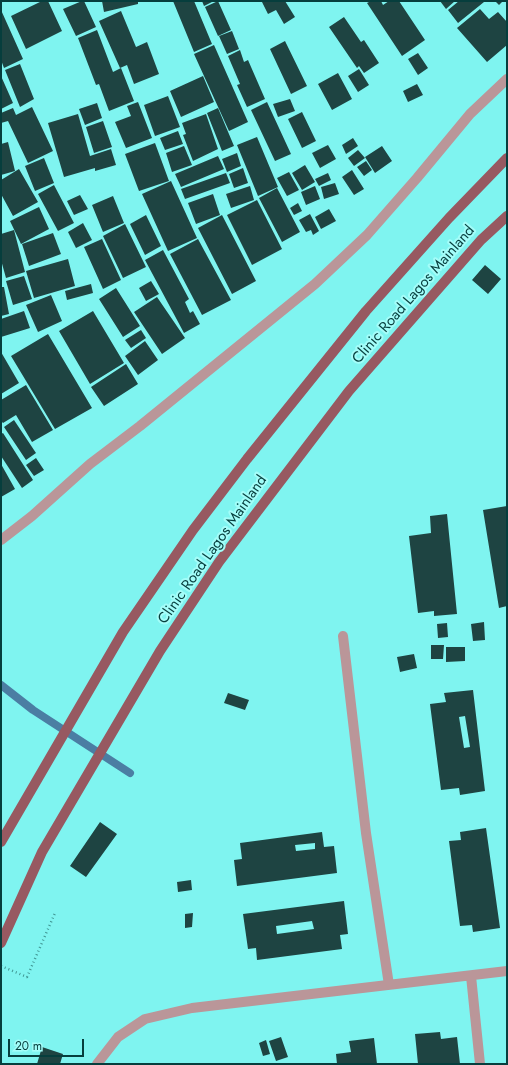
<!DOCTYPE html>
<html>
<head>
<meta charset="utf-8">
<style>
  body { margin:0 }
  #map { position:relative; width:508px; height:1065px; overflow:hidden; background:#7ff4f0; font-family:Jost,sans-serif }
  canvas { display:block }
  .frame { position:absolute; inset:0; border:2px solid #063e3d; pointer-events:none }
  .scale { position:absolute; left:8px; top:1039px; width:76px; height:18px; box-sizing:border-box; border:2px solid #063e3d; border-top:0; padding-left:5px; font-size:12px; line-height:14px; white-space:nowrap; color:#063e3d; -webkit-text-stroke:3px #a4fdf9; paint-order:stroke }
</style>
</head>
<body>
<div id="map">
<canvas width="508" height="1065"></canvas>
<div class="frame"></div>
<div class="scale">20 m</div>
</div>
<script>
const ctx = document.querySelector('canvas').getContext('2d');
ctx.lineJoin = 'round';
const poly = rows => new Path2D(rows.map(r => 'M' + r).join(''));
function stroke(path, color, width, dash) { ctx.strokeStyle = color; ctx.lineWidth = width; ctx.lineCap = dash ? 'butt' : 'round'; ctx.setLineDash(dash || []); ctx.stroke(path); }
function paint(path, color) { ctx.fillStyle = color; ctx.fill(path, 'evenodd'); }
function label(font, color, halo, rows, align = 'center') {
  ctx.font = font + ' Jost,sans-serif'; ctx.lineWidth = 4; ctx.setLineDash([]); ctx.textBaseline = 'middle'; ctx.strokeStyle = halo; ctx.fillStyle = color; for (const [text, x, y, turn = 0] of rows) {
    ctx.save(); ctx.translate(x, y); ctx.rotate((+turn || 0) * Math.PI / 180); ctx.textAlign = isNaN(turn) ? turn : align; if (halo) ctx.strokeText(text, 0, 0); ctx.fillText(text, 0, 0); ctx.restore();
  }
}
const stream = poly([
  [1,685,33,710,130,773]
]);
const building = poly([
  [42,1,48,1,62,31,26,49,11,16],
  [82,1,84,1,96,27,76,36,63,9],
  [102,1,138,1,138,4,104,12],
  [173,1,194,1,212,44,194,52],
  [202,1,214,1,204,6],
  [218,1,231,30,218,36,205,7],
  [264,1,285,1,295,17,284,24,276,10,268,14,262,2],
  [371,1,381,1,383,5,389,1,399,1,425,40,402,56,367,3],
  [440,1,455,1,446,9],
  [459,1,483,1,484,2,458,23,448,10],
  [495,1,503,1,499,5],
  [480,9,489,19,498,12,507,22,507,45,487,62,457,28],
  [1,10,23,59,4,68,1,60],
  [121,11,136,47,147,42,159,74,134,84,127,65,120,68,99,21],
  [344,17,361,42,364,40,379,63,364,73,359,66,357,68,329,27],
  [97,30,113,72,121,68,134,101,109,111,99,84,96,85,78,38],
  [232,31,239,49,227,54,219,36],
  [285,41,307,86,291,94,270,49],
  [214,45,248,122,229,131,194,54],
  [240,50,244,62,248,60,265,99,247,107,237,85,240,84,228,56],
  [418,53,428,68,418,75,408,59],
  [20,64,34,99,20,107,5,70],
  [359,69,369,85,358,92,348,76],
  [338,73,352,99,332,110,318,84],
  [1,76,13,103,1,109],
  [203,76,214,102,181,117,170,91],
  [417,84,423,95,408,102,403,91],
  [168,96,180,127,155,136,144,105],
  [290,99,295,111,278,117,273,104],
  [138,102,152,138,126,148,115,122,131,116,127,106],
  [267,102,291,154,275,161,251,110],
  [97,103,102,118,85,125,79,109],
  [32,107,53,151,28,163,8,121,1,123,1,113,13,108,16,115],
  [218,108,234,146,222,151,207,113],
  [302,112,316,141,302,148,288,119],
  [78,114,90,156,111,149,116,165,95,171,95,168,64,177,48,123],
  [206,114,218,149,193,161,183,135,186,134,182,123],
  [103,121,112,147,94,153,86,127],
  [178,131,183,144,165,150,160,138],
  [257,137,278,187,258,196,237,145],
  [353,138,358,146,346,154,342,145],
  [8,142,15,171,1,175,1,144],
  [155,143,169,181,139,191,125,154],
  [328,145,336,159,320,168,312,153],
  [184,146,192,165,172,172,166,153],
  [382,146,392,161,375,173,365,157],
  [358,150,365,158,354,166,348,158],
  [237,153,241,166,227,172,222,159],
  [218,156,224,169,181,187,175,174],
  [44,158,54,183,35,191,25,166],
  [366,161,372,170,364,176,357,167],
  [305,165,315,182,302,190,292,173],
  [243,168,248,183,234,188,229,174],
  [19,169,38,202,13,216,1,194,1,180],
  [352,170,364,189,354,195,342,177],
  [289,172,299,190,287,196,277,178],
  [226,173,230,183,185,199,181,189],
  [328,173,331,180,319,186,315,179],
  [171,181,197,238,168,251,142,194],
  [335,183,339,194,324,199,321,187],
  [54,185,74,223,58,231,38,194],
  [250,186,254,200,231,208,226,194],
  [315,186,320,199,306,205,301,192],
  [277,188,300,232,282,242,259,198],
  [213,194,220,215,196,224,188,203],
  [80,195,88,209,74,215,67,201],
  [113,196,124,223,103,232,92,205],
  [257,200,282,249,252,265,227,215],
  [298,203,302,211,294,215,290,208],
  [39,207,49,229,21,244,10,221],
  [329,209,336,221,321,229,315,217],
  [310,214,319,231,313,235,311,230,306,232,299,220],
  [146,215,161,246,145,255,130,224],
  [222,215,256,281,232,294,198,228],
  [83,223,92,240,76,248,68,232],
  [125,224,146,267,123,278,103,236],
  [14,230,25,272,6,278,1,260,1,234],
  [53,233,61,254,29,266,22,244],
  [102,239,121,280,103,289,84,247],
  [198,239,231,300,202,315,170,254],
  [163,250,189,299,185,302,190,313,193,311,200,324,184,333,145,260],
  [68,259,75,286,34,298,26,271],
  [485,265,501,279,488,294,472,280],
  [24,276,32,299,13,305,6,281],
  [151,281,159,294,146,301,139,288],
  [91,284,93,293,67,300,65,291],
  [1,287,4,287,9,314,1,316],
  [116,288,140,326,123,337,99,299],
  [51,295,62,321,38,332,26,305],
  [157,297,185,338,162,354,134,312],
  [24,311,30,328,1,337,1,319],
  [93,311,124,363,90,384,59,331],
  [141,330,146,338,131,348,125,340],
  [48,334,92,408,55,429,11,356],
  [145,341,158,360,138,375,125,356],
  [1,352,19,383,1,394],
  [126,364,138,384,104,406,91,387],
  [26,385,53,430,32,442,16,415,3,423,1,421,1,400],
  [14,420,36,453,26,460,4,427],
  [3,433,33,480,22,488,1,456,1,434],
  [36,458,44,470,34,476,26,465],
  [1,464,15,489,1,497],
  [507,506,507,606,499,608,483,510],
  [447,514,457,614,434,616,434,611,418,613,409,536,431,533,430,516],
  [484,622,485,640,473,641,471,624],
  [447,623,448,637,438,638,437,624],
  [431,645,444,645,443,659,431,659],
  [446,647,465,647,465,661,446,662],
  [414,654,417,668,400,672,397,657],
  [473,690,485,791,460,795,459,788,441,790,430,704,446,702,444,693],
  [465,716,470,747,464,748,459,717],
  [228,693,249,700,245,710,224,703],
  [100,822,117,834,86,877,70,866],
  [486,828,500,928,473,932,472,925,460,926,449,841,461,840,460,832],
  [322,832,324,847,334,846,337,873,237,886,234,860,242,859,240,843],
  [315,843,315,849,296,851,295,845],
  [191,880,192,890,178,892,177,882],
  [344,901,348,934,340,935,342,949,257,960,256,948,248,949,243,914],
  [312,921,314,929,277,934,276,926],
  [193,913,192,927,185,928,185,914],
  [440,1032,441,1039,457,1037,460,1064,418,1064,415,1034],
  [281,1037,288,1057,276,1061,269,1041],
  [374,1038,377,1064,337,1064,336,1054,351,1052,349,1041],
  [266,1040,270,1054,263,1056,259,1043],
  [42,1047,63,1054,60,1064,37,1064]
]);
const path = poly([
  [1,966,27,977,55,913]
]);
const minor = poly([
  [1,540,32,516,90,464,140,426,315,284,367,235,417,178,470,114,507,79],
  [343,636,366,833,389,985],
  [471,976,480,1064],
  [97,1064,118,1037,145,1019,192,1008,507,971]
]);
const major = poly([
  [1,842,123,632,193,530,247,459,366,311,449,218,507,158],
  [1,943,42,852,160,651,219,562,349,391,481,240,507,216]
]);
const streetNames = [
  ["Clinic Road Lagos Mainland",414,295,-49],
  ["Clinic Road Lagos Mainland",213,550,-55]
];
stroke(stream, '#4b7ea3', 8);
paint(building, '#1e4442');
stroke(path, '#419794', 2.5, [1, 3]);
stroke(minor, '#ba9699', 10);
stroke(major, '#975961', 10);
label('15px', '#063e3d', '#a4fdf9', streetNames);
</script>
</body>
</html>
